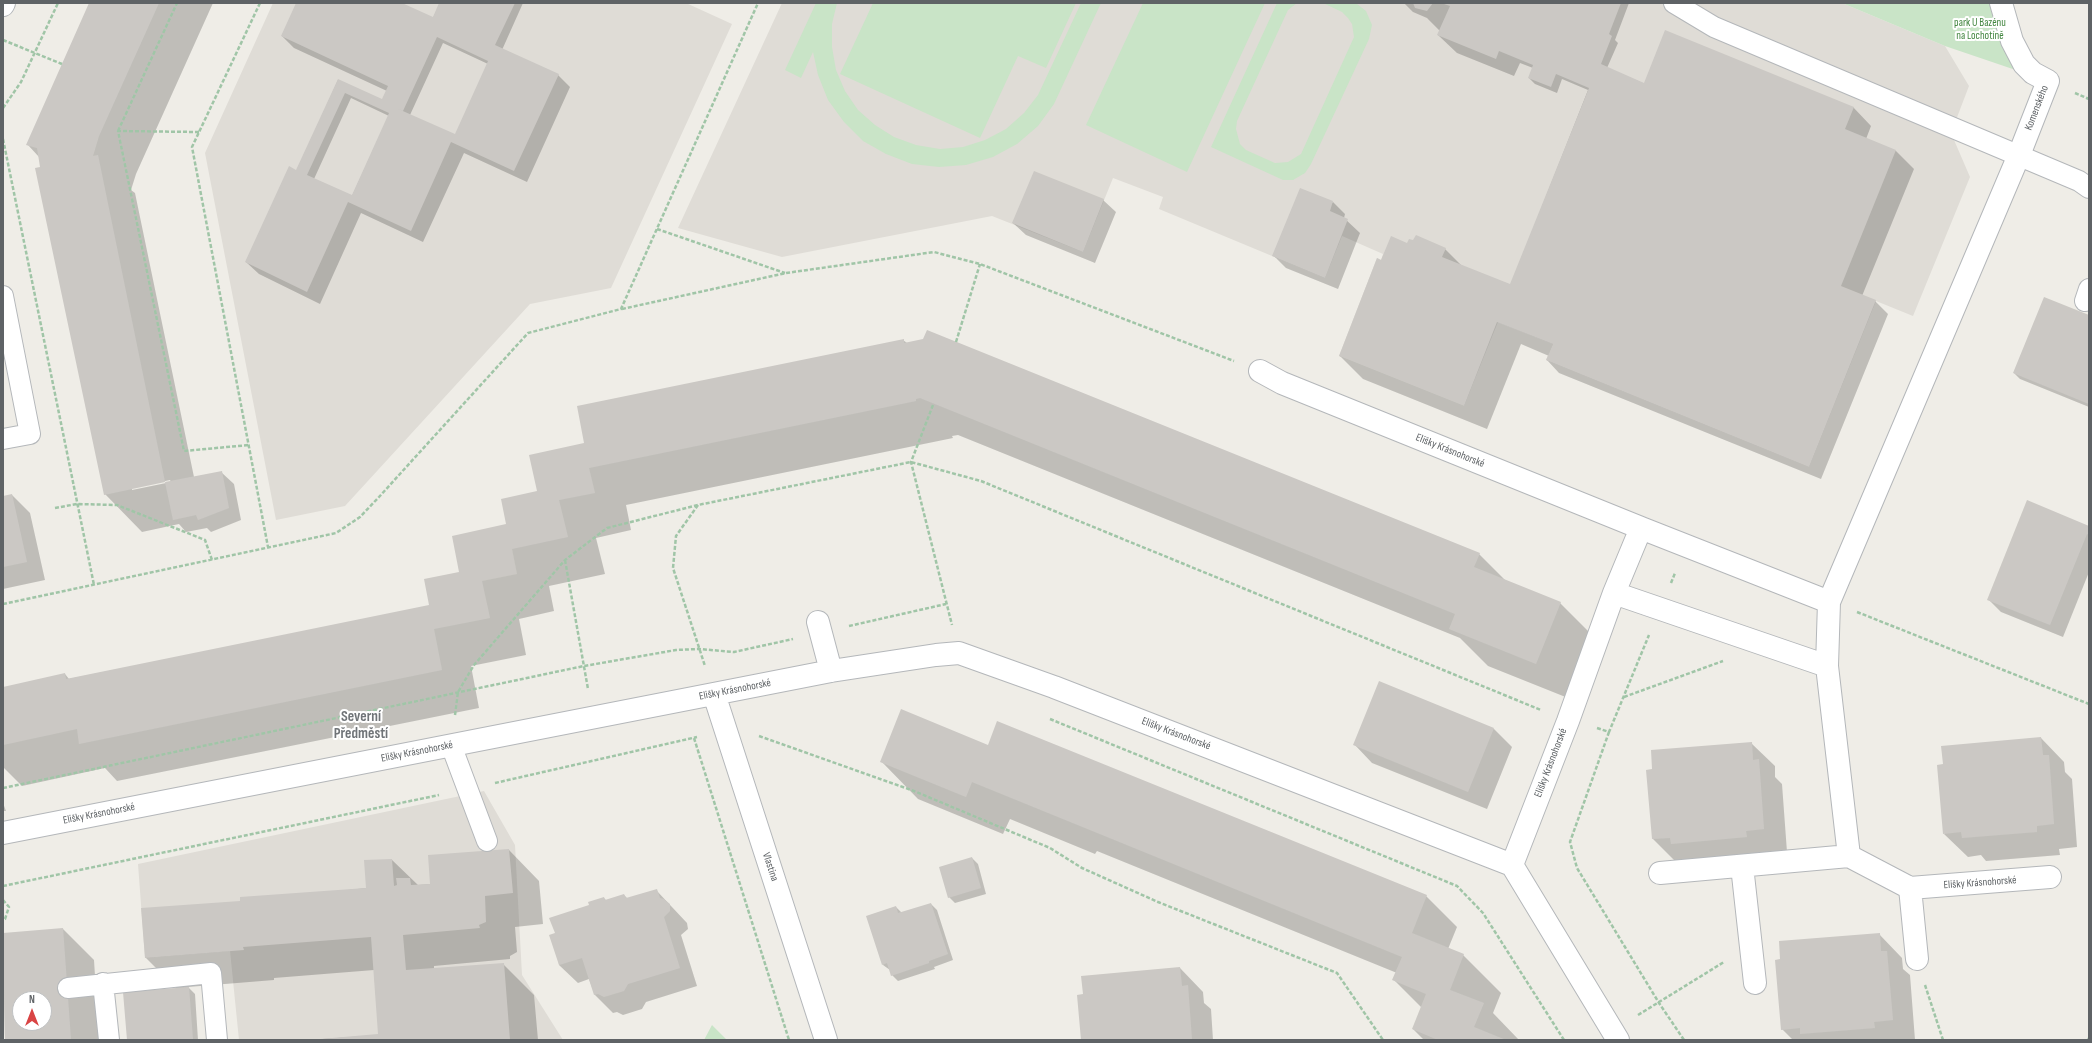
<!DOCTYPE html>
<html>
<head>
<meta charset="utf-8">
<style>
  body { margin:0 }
  #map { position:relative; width:2092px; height:1043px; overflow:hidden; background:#efede7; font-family:"Sofia Sans Condensed",sans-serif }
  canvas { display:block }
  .frame { position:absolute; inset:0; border:4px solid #5f6366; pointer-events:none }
  .north { position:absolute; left:12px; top:991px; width:40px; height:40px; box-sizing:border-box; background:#fff; border:1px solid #bfc1c2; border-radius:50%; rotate:0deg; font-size:11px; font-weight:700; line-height:16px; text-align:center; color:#5f6366 }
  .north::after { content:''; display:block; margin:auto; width:14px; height:18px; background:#d94444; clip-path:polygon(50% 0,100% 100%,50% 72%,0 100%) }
</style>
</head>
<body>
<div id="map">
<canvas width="2092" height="1043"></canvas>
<div class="frame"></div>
<div class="north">N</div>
</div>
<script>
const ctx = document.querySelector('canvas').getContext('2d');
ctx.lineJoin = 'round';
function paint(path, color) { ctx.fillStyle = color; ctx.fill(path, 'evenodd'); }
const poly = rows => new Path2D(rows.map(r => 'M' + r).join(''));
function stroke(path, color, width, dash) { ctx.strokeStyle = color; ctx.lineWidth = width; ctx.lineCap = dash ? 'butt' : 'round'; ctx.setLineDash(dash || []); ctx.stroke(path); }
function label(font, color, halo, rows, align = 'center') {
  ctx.font = font + ' "Sofia Sans Condensed",sans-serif'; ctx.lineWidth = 4; ctx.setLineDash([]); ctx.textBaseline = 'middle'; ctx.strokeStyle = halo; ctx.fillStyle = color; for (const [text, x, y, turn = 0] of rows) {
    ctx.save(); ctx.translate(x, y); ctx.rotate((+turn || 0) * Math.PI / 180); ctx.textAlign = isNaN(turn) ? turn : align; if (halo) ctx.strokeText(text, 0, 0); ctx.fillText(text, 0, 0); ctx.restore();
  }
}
const education = poly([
  [273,3,686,3,732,24,611,288,530,304,345,506,276,520,205,153],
  [782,3,1842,3,1945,46,1969,86,1951,133,1970,177,1913,316,1876,301,1809,467,1546,360,1553,344,1498,322,1464,406,1339,356,1377,258,1381,260,1383,254,1342,236,1325,278,1159,209,1163,197,1113,178,1083,252,992,216,782,257,678,228],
  [484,791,515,845,522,975,563,1040,239,1040,230,951,145,958,138,864]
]);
const green = poly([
  [816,3,837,3,832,24,832,47,836,70,845,91,858,110,875,125,894,137,916,145,940,149,963,147,985,140,1006,129,1024,113,1038,95,1081,3,1101,3,1054,104,1038,126,1017,144,993,157,966,165,939,167,912,164,886,154,863,141,844,122,828,100,818,75,813,52,801,78,785,70],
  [873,3,1076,3,1046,68,1018,56,980,138,840,74],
  [1143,3,1265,3,1187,172,1086,125],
  [1277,3,1297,3,1288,10,1237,121,1236,129,1240,144,1246,150,1275,163,1288,162,1301,154,1354,37,1352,24,1348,18,1342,12,1323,3,1357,4,1366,11,1372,25,1369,39,1311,164,1305,173,1293,180,1283,180,1211,147],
  [1842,3,2001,3,2012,41,2048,81,1945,46],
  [712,1025,727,1040,704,1040]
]);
const shadow = poly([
  [91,3,213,3,136,174,131,190,135,193,194,477,221,472,234,484,241,520,211,532,207,528,186,532,179,524,142,532,105,494,39,157,28,145],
  [170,480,171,482,132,490,132,488],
  [297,3,399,3,433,18,440,3,523,3,502,50,558,75,570,87,527,182,464,153,423,242,361,213,320,304,259,274,246,262,297,171,338,80,382,101,387,91,294,48,282,36],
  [443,43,488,64,455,136,410,115],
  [351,98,389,116,352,196,314,179],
  [1404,3,1629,3,1615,40,1618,43,1607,68,1645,84,1853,107,1871,126,1866,139,1896,151,1914,169,1862,296,1875,301,1888,314,1821,479,1559,373,1547,360,1549,356,1521,344,1487,429,1363,379,1340,356,1382,261,1407,244,1445,249,1463,267,1511,285,1588,90,1562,79,1557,93,1535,84,1529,78,1533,68,1520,63,1514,76,1457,53,1438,35,1440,31,1427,18,1413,12],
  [1103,200,1116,212,1095,263,1026,235,1013,223],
  [1333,202,1345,214,1344,218,1360,233,1338,289,1286,268,1274,256],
  [2089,317,2089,407,2020,379,2014,373],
  [903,340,907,343,1479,554,1507,582,1560,603,1598,641,1573,700,1488,666,1460,638,958,435,952,436,953,438,626,505,631,530,596,538,605,574,549,586,554,611,519,619,526,655,471,666,479,708,117,781,105,768,22,786,3,767,3,688,65,674,69,679,431,606,585,444],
  [12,495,30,513,45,580,3,589,3,497],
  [2089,527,2089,572,2063,637,2001,612,1988,599],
  [1494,729,1512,747,1487,809,1372,763,1354,744],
  [2041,738,2064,762,2065,772,2072,779,2077,847,2059,849,2060,855,1986,861,1981,855,1968,857,1944,834],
  [1751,743,1775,766,1775,777,1782,784,1787,852,1676,862,1653,839,1653,770],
  [988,746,1426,896,1457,927,1448,949,1463,955,1501,993,1493,1013,1519,1040,1424,1040,1413,1029,1422,1008,1394,980,1397,973,1097,851,1095,854,1010,819,1003,834,918,799,881,761],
  [3,803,6,811,3,811],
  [509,850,539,881,543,924,515,927,517,952,510,956,510,959,434,966,434,969,503,964,534,995,538,1040,308,1040,379,1035,374,970,274,978,274,980,188,987,195,994,198,1040,128,1040,177,989,145,957,241,901,367,888,392,860,418,885,431,884],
  [972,858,978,864,986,894,955,903,949,897],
  [656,890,687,923,688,929,681,935,697,986,646,1002,642,1009,623,1015,617,1012,613,1013,595,995,589,979,578,983,559,965,556,934,590,906,604,898,607,901,624,895,628,899],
  [931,904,937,910,953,960,934,967,935,969,898,981,892,975,890,970,883,965,896,907,902,913],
  [63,929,94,960,99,1040,5,1040,3,934],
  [20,999,44,999,44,1023,20,1023],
  [1879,934,1902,958,1903,969,1910,975,1915,1040,1793,1040,1782,1029],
  [1180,968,1203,992,1204,1003,1211,1009,1213,1040,1082,1040]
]);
const building = poly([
  [89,3,159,3,99,136,93,156,98,155,165,482,104,495,35,168,40,167,37,148,26,145],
  [296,3,402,3,433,17,439,3,515,3,495,45,559,74,514,171,451,142,411,231,348,202,307,292,245,262,289,166,296,170,338,79,382,99,388,86,281,36],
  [437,37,488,61,455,134,396,108,403,111],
  [345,93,389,113,352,195,307,175],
  [1413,3,1433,3,1427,11,1415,8],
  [1441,3,1621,3,1609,34,1612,36,1601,64,1644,83,1665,30,1854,107,1845,129,1896,150,1841,286,1876,300,1809,467,1546,360,1553,344,1497,322,1464,406,1339,356,1377,258,1381,260,1391,236,1407,243,1409,239,1413,240,1416,235,1446,248,1442,257,1510,284,1589,88,1556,74,1551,87,1528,78,1533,65,1499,51,1496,59,1437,35,1450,6],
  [1034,171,1104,199,1083,252,1012,223],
  [1300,188,1333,201,1330,211,1348,219,1325,278,1272,256],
  [2044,297,2089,315,2089,404,2013,373],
  [927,330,1480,553,1474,567,1561,602,1536,664,1449,629,1455,614,920,398,916,399,916,401,589,468,595,493,559,500,568,537,512,549,517,574,482,581,490,618,434,629,442,670,79,744,77,729,3,745,3,687,65,673,66,679,429,605,424,579,459,572,452,536,506,524,501,499,537,491,529,455,584,443,577,406,904,339,904,343,923,339],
  [222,471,229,508,198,520,196,515,173,520,165,482],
  [12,494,27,562,3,567,3,496],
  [2027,500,2089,526,2089,535,2087,534,2050,625,1987,600],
  [1379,681,1494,728,1468,792,1353,745],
  [901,709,988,745,997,721,1427,895,1412,933,1464,954,1450,990,1484,1003,1474,1027,1506,1040,1438,1040,1412,1029,1426,994,1392,980,1402,957,972,782,966,797,880,762],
  [2041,737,2043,755,2049,755,2054,824,2037,826,2037,832,1962,838,1961,832,1943,834,1937,765,1943,764,1941,746],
  [1752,742,1753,760,1759,759,1764,829,1746,831,1747,837,1671,844,1670,838,1652,839,1646,770,1652,769,1651,750],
  [509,849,513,893,485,896,486,922,479,925,480,928,403,935,406,970,504,963,510,1040,309,1040,378,1034,371,937,243,947,244,950,145,958,141,908,240,901,240,897,366,888,364,860,392,859,394,886,397,885,396,878,410,878,411,885,430,884,428,855],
  [972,857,981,888,948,898,939,867],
  [657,889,660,898,664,899,670,904,670,911,664,917,680,968,628,984,624,991,604,997,598,994,594,995,582,958,559,965,549,935,555,933,549,918,589,905,588,902,604,897,605,900,624,894,626,898],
  [931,903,948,954,929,961,929,963,891,976,887,963,882,965,866,916,896,906,898,913],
  [63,928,71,1040,5,1040,3,933],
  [20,999,44,999,44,1023,20,1023],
  [1880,933,1881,951,1887,951,1893,1020,1874,1022,1875,1028,1800,1034,1800,1028,1781,1030,1775,960,1780,959,1779,941],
  [1180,967,1182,986,1188,985,1192,1040,1081,1040,1077,995,1083,994,1081,976],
  [189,987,193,1040,127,1040,123,992]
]);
const path = poly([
  [260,3,192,147,268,547],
  [3,40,62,64],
  [2075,93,2089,99],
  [3,108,21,82,58,3],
  [118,131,177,3],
  [199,132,118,131,184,451,249,445],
  [3,139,94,585],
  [657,229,785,273],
  [622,309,786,273,934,252,980,264,1234,361],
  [956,342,980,264],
  [933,405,911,462,952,625],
  [698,505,676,536,673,568,705,666],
  [55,508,77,504,117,505,205,540,212,560],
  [565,560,588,689],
  [1671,583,1675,573],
  [3,604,336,533,360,517,379,497,528,333,621,309,758,3],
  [1857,612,2089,704],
  [849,626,946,604],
  [1624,697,1723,661],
  [455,715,458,692,474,665,565,560,607,528,698,505,911,462,981,481,1541,710],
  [1050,719,1457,886,1483,913,1564,1040],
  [1597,728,1609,732,1649,635],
  [1609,732,1570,842,1577,868,1659,1003,1684,1040],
  [759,736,914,791,1050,848,1082,868,1158,902,1337,973,1383,1040],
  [694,738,789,1040],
  [495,783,697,737],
  [3,788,584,666,676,650,699,649,734,652,793,639],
  [3,886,439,795],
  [3,900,9,907,5,919,3,920],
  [1925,985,1943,1040],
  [1638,1015,1724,962],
  [2088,1040,2089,1038]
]);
const service = poly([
  [1674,3,1714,27,2079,181,2089,188],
  [3,296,30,434,3,439],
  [2085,301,2089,289],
  [451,745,487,841],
  [103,983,109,1040],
  [68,988,211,973,217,1040]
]);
const pedestrian = poly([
  [2001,3,2012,41,2024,64,2033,73,2048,81,2019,155]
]);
const minor = poly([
  [3,5,4,3],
  [2019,155,1829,602,1827,666,1849,856,1910,888,2050,877],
  [1260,371,1282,383,1641,528,1614,593,1568,721,1512,865],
  [1641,528,1829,602],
  [1614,593,1827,666],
  [818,622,831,671],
  [714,694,826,1040],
  [3,833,831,671,936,655,959,653,1054,687,1512,865,1618,1040],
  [1742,866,1755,983],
  [1660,873,1849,856],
  [1910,888,1917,959]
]);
const parkNames = [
  ["park U Bazénu",1980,23],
  ["na Lochotíně",1980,36]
];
const streetNames = [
  ["Komenského",2037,108,-69],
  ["Elišky Krásnohorské",1450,451,22],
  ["Elišky Krásnohorské",735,690,-11],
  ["Elišky Krásnohorské",1176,734,21],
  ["Elišky Krásnohorské",417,752,-11],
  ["Elišky Krásnohorské",1551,763,-69],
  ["Elišky Krásnohorské",99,814,-11],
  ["Vlastina",770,867,72],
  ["Elišky Krásnohorské",1980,883,-4]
];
const districtNames = [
  ["Severní",361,717],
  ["Předměstí",361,734]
];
paint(education, '#dfdcd6');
paint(green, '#c9e4c7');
paint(shadow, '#0003');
paint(building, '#cbc8c4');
stroke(service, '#b4b7ba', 22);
stroke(pedestrian, '#b4b7ba', 24);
stroke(minor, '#b4b7ba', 24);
stroke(path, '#a0c5a7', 2.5, [4, 2]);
stroke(service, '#fff', 20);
stroke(pedestrian, '#fff', 22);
stroke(minor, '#fff', 22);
label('11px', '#42853f', '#fff', parkNames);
label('11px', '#5f6366', '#fff', streetNames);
label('bold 15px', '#707478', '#fff', districtNames);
</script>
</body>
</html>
